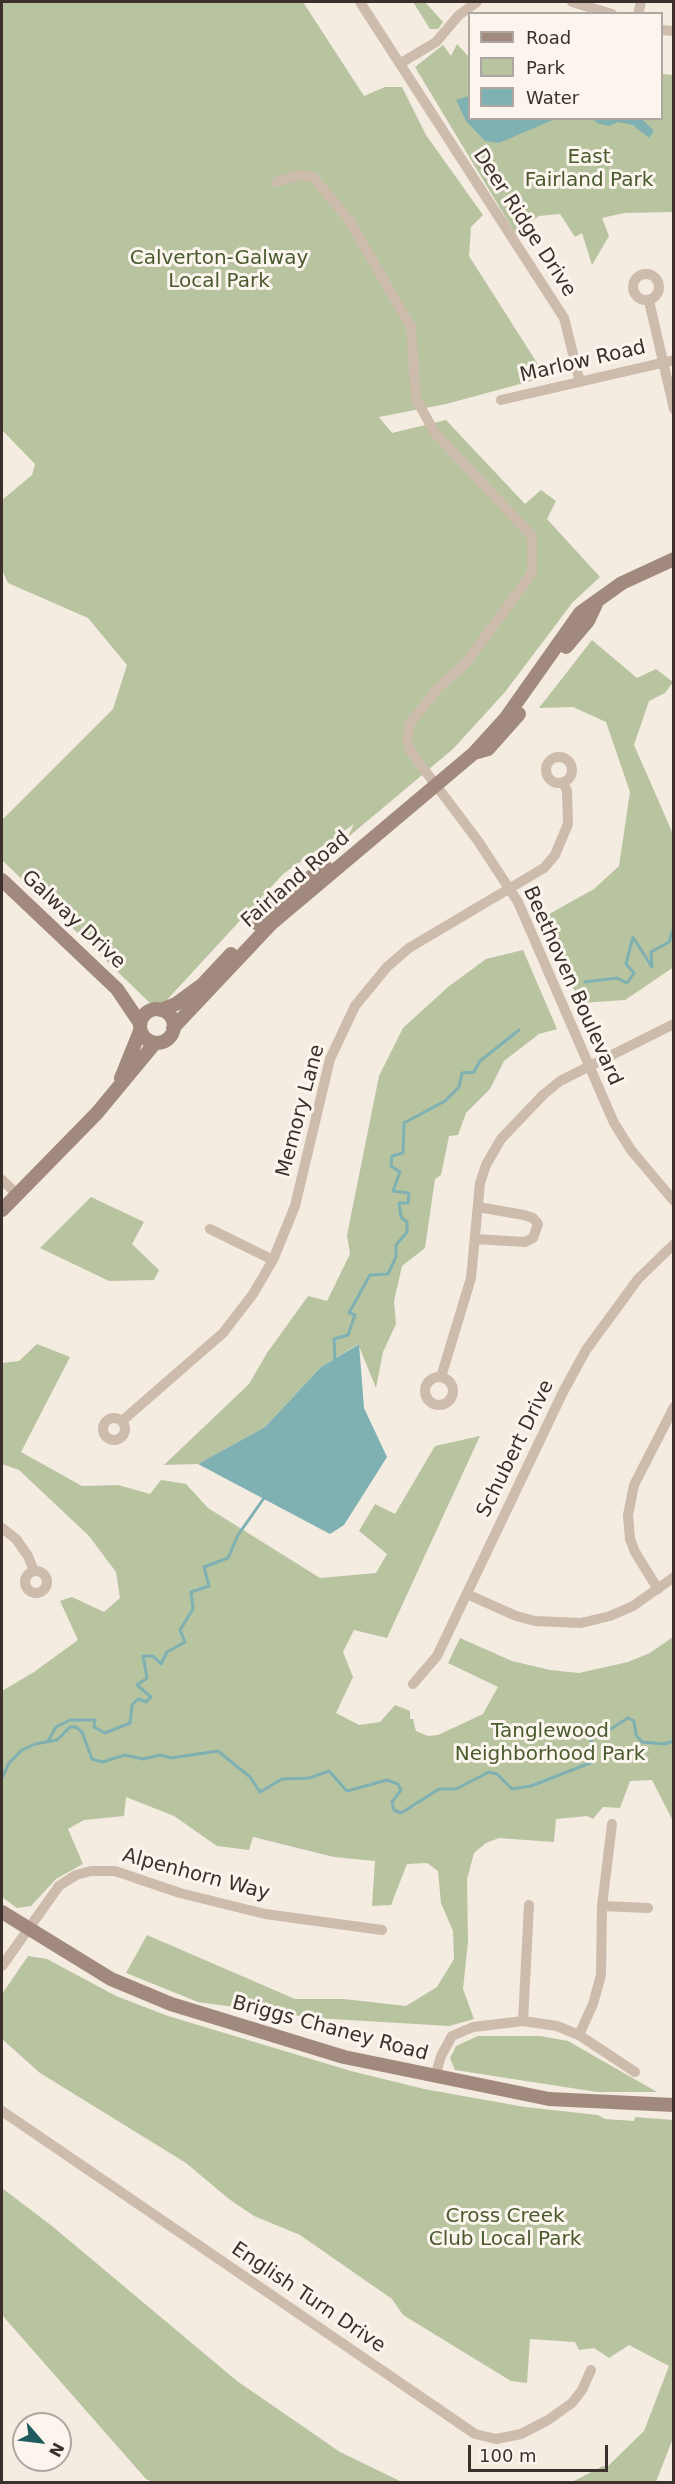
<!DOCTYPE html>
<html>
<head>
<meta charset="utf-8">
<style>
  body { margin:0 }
  #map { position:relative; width:675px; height:2484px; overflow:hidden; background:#f4ebe1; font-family:"DejaVu Sans",sans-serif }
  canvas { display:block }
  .frame { position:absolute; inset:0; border:3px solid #3b302b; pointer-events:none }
  .legend { position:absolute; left:468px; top:12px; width:195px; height:108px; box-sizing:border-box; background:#fbf5ee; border:2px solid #aea6a0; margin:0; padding:8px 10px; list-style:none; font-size:18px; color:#3b302b }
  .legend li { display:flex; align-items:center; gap:12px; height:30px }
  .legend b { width:30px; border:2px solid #aea6a0 }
  .north { position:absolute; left:12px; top:2412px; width:60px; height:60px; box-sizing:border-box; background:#fbf5ee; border:2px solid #aea6a0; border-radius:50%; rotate:118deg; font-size:16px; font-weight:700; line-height:24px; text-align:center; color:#3b302b }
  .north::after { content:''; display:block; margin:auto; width:21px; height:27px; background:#1f5a5e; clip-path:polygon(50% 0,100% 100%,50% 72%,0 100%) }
  .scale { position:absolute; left:468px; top:2445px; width:140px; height:27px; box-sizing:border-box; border:3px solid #3b302b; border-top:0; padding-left:8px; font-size:18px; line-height:21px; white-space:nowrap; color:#3b302b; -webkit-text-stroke:4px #fbf5ee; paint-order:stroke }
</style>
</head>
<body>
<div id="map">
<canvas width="675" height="2484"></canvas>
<div class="frame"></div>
<ul class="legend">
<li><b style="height:8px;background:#a18a7d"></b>Road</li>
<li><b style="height:16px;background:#b8c4a0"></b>Park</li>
<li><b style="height:16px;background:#7fb0b2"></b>Water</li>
</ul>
<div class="north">N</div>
<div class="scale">100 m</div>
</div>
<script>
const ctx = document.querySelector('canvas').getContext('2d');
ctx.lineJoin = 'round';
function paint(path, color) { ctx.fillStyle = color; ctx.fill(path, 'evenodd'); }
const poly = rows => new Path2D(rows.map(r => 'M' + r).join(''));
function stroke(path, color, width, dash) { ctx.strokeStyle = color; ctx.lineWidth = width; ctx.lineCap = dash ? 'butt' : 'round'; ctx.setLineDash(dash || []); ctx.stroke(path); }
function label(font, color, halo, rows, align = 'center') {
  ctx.font = font + ' "DejaVu Sans",sans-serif'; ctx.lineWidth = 6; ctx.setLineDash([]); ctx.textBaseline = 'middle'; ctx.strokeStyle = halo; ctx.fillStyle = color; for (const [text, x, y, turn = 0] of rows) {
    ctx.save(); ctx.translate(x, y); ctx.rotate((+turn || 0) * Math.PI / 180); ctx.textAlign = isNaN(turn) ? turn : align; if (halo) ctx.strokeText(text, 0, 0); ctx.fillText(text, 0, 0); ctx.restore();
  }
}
const green = poly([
  [2,2,303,2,364,96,385,87,402,87,426,135,483,215,471,227,469,256,546,377,446,404,379,417,392,433,446,420,525,504,541,490,556,501,547,519,600,577,573,602,505,692,453,749,347,838,354,824,283,874,165,1002,151,1004,2,860,2,820,113,709,127,665,88,618,8,583,2,570,2,500,32,475,35,464,2,430],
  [413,2,425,2,443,22,438,29,430,29],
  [457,44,469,57,470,118,662,118,662,74,673,75,673,212,624,213,602,218,609,236,592,265,582,233,575,237,560,214,539,216,515,233,415,67,443,45,451,56],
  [592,640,637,678,656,669,673,682,665,693,649,701,634,745,673,834,674,967,625,1000,580,1003,542,918,594,889,619,866,630,792,606,722,573,707,539,708],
  [523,950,557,1029,539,1034,504,1061,490,1089,466,1113,458,1135,449,1136,441,1175,435,1179,425,1248,402,1266,394,1301,396,1324,383,1352,376,1388,358,1344,321,1367,265,1427,198,1464,164,1465,249,1384,267,1353,308,1296,327,1301,350,1254,347,1235,379,1076,403,1028,448,987,486,959],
  [91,1197,144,1222,132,1244,159,1270,154,1280,109,1281,40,1248],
  [37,1344,70,1357,21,1452,82,1486,118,1485,150,1494,161,1480,186,1484,208,1508,320,1578,376,1573,387,1554,359,1531,375,1504,395,1514,435,1446,480,1436,387,1638,354,1630,343,1652,353,1677,336,1713,359,1725,380,1722,395,1705,410,1711,410,1719,413,1719,416,1731,428,1736,438,1735,483,1714,498,1687,448,1663,460,1638,512,1661,550,1670,579,1673,628,1662,650,1653,673,1637,673,1821,652,1780,630,1781,620,1808,603,1807,593,1819,587,1816,556,1819,554,1842,499,1838,486,1843,474,1853,467,1879,468,1942,463,1989,474,2019,449,2026,315,2018,198,2002,126,1973,147,1935,295,1999,344,1999,406,2006,437,1987,454,1959,453,1931,441,1903,438,1871,427,1863,407,1864,391,1905,372,1906,375,1861,334,1857,253,1837,249,1850,217,1846,174,1816,126,1797,124,1816,84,1820,68,1829,83,1864,56,1879,31,1906,17,1908,2,1897,2,1691,34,1672,78,1640,60,1601,72,1597,104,1612,120,1598,116,1572,89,1536,19,1470,2,1464,2,1363,19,1361],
  [28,1956,47,1959,116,1996,168,2016,351,2071,424,2089,525,2107,598,2115,605,2119,634,2121,635,2117,673,2120,673,2438,656,2482,572,2482,603,2466,607,2467,644,2431,669,2366,629,2345,609,2358,594,2348,579,2350,575,2342,530,2339,527,2383,511,2381,403,2315,392,2299,300,2235,254,2216,229,2199,186,2163,40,2073,2,2039,2,1994],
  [478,2036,540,2036,568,2041,657,2092,597,2092,455,2070,450,2058,456,2046],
  [2,2188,52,2226,237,2381,340,2452,402,2482,153,2482,146,2479,2,2315]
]);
const water = poly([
  [469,96,470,118,555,119,499,143,485,141,466,121,456,100],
  [593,119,642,119,654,131,649,138,633,125,618,122,609,126,597,123],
  [359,1344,364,1408,387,1457,344,1525,330,1534,198,1464,265,1427,321,1367]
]);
const stream = poly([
  [585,982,617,978,627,983,634,973,626,964,633,937,652,967,651,952,669,942,674,927],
  [335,1362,334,1339,348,1335,355,1315,349,1313,370,1275,388,1274,396,1257,396,1245,407,1232,407,1222,401,1217,399,1203,408,1203,409,1193,393,1191,400,1172,391,1166,392,1156,403,1153,404,1123,445,1101,459,1087,462,1073,474,1072,480,1061,519,1030],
  [48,1741,56,1727,70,1720,95,1720,94,1727,105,1733,130,1723,132,1705,138,1699,146,1702,151,1697,137,1685,147,1678,143,1656,153,1656,161,1664,167,1652,185,1642,180,1630,193,1609,191,1592,209,1586,204,1567,228,1558,238,1535,264,1498],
  [2,1778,9,1763,22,1750,35,1744,57,1740,70,1727,76,1727,82,1732,92,1759,102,1762,125,1755,143,1759,161,1755,171,1758,218,1751,250,1777,260,1792,282,1779,309,1778,329,1771,347,1791,387,1780,398,1784,401,1790,392,1802,394,1810,401,1813,439,1789,456,1789,489,1772,497,1774,512,1789,531,1786,590,1763,595,1755,591,1740,593,1734,609,1730,628,1718,634,1721,636,1735,642,1742,664,1744,674,1741]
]);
const street = poly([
  [360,2,564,318,580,382],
  [572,2,612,14],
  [638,14,641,2],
  [662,30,674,31],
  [401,63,436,42,459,15,477,2],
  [277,182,299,175,313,177,349,220,411,327,416,399,435,433,532,536,532,573,466,663,437,689,410,723,407,739,411,752,478,841,518,902,614,1123,631,1150,674,1201],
  '633 287a13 13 0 1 1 26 0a13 13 0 1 1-26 0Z',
  [649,301,674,409],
  [501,400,674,360],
  '546 770a13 13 0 1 1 26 0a13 13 0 1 1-26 0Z',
  [2,1180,17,1194],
  [210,1229,273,1260],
  [475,1239,525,1242,533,1238,538,1224,533,1218,524,1215,478,1207],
  [441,1377,471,1278,480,1183,486,1165,501,1139,543,1095,560,1081,674,1024],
  '425 1391a14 14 0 1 1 28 0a14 14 0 1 1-28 0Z',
  '103 1429a11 11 0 1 1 22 0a11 11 0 1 1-22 0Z',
  [122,1421,223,1333,253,1294,273,1260,295,1206,330,1059,355,1006,387,967,409,948,544,868,555,855,568,824,567,791,563,782],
  [2,1528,16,1539,28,1556,34,1571],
  '25 1582a11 11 0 1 1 22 0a11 11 0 1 1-22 0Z',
  [658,1589,635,1552,630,1539,628,1515,634,1485,674,1407],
  [467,1594,516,1616,535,1621,581,1623,610,1616,633,1606,674,1577],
  [413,1684,437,1656,563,1392,586,1350,638,1279,674,1244],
  [602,1906,648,1908],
  [2,1966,59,1886,76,1875,91,1871,115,1871,180,1893,265,1914,382,1930],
  [523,2021,529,1905],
  [579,2035,593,2004,601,1975,602,1906,612,1824],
  [435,2077,441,2056,452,2036,473,2027,523,2021,557,2026,579,2035,635,2072],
  [2,2111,475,2434,496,2439,521,2434,548,2420,572,2403,582,2390,591,2370]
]);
const secondary = poly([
  [566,647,588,621,596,604],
  [474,753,488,749,519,714],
  [2,880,117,989,140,1023],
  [258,924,286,896,325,866],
  '140 1026a17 17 0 1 1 34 0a17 17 0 1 1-34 0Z',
  [161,1010,176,1004,202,985,231,954],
  [173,1028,271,924,474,753,505,719,580,613,622,583,674,559],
  [121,1078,140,1031],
  [2,1210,97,1113,155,1043],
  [2,1912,111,1979,171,2004,344,2057,549,2099,674,2105]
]);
const parkNames = [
  ["East",589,158],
  ["Fairland Park",589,181],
  ["Calverton-Galway",219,259],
  ["Local Park",219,282],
  ["Tanglewood",550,1732],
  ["Neighborhood Park",550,1755],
  ["Cross Creek",505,2217],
  ["Club Local Park",505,2240]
];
const streetNames = [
  ["Deer Ridge Drive",524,223,57],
  ["Marlow Road",583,362,-13],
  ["Fairland Road",296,880,-41],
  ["Galway Drive",73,920,43],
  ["Beethoven Boulevard",572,986,66],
  ["Memory Lane",301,1111,-75],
  ["Schubert Drive",516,1449,-64],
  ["Alpenhorn Way",196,1875,15],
  ["Briggs Chaney Road",330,2029,15],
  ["English Turn Drive",308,2298,34]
];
paint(green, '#b8c4a0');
paint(water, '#7fb0b2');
stroke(stream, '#7fb0b2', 3);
stroke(street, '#cdbbac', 10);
stroke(secondary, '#a18a7d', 14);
label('20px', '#4a5a2e', '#fbf5ee', parkNames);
label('20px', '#3b302b', '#fbf5ee', streetNames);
</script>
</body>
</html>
